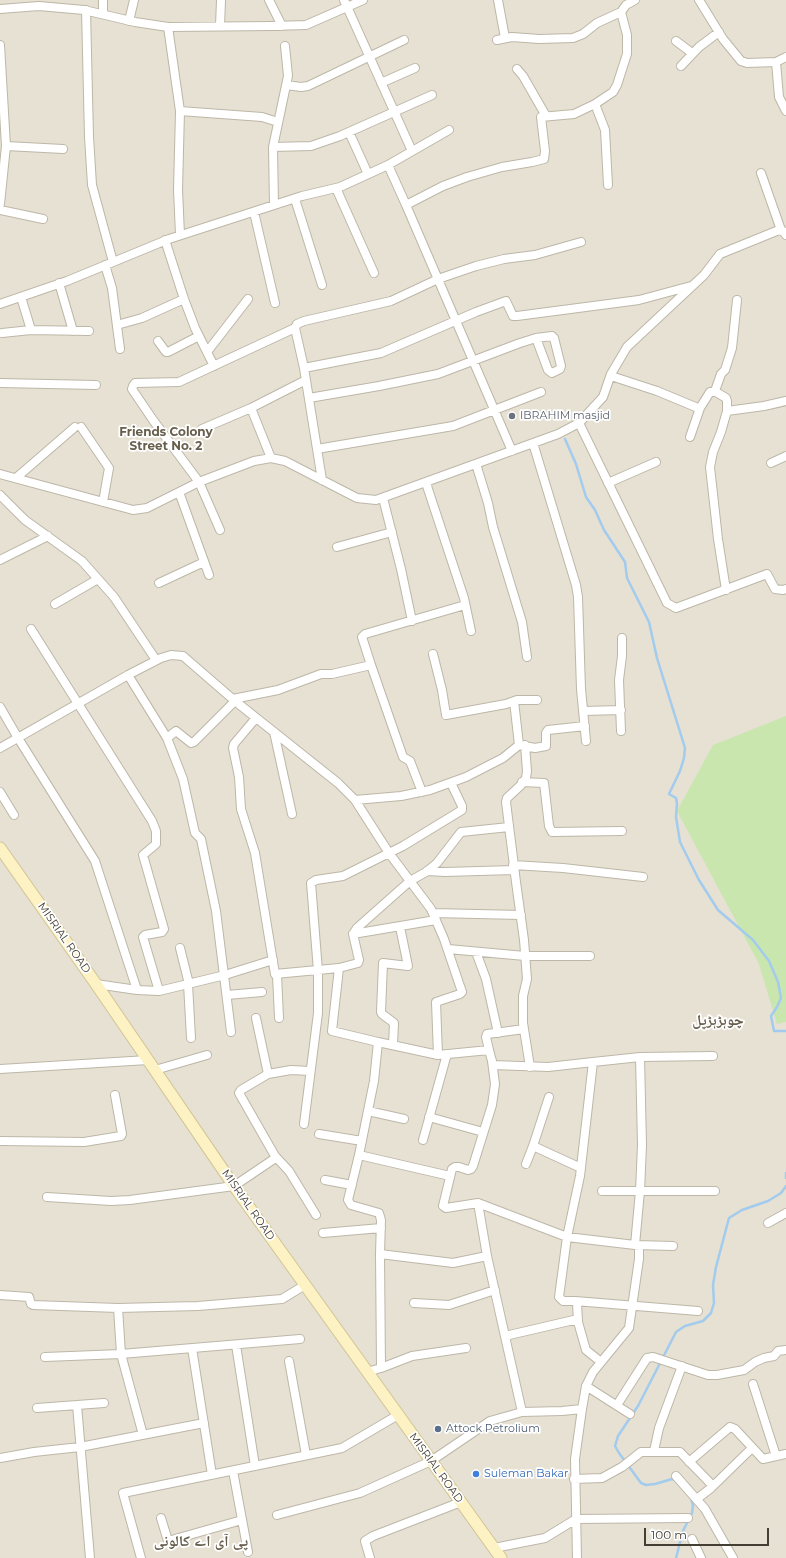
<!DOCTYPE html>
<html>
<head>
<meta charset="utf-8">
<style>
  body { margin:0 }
  #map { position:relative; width:786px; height:1558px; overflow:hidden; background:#f2efe5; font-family:Montserrat,sans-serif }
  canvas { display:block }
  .scale { position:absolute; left:644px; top:1528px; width:125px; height:18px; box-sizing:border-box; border:2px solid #443f35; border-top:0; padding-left:5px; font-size:12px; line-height:14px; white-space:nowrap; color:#443f35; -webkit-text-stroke:3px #fff; paint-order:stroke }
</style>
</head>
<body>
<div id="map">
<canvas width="786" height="1558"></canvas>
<div class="scale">100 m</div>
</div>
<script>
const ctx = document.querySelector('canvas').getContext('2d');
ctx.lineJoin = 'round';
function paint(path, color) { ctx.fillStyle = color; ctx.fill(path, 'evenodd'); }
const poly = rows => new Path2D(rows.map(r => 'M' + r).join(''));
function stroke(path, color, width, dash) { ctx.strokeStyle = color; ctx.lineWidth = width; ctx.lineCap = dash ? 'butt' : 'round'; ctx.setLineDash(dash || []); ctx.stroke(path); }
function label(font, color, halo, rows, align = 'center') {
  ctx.font = font + ' Montserrat,"Noto Naskh Arabic",sans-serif'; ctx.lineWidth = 3.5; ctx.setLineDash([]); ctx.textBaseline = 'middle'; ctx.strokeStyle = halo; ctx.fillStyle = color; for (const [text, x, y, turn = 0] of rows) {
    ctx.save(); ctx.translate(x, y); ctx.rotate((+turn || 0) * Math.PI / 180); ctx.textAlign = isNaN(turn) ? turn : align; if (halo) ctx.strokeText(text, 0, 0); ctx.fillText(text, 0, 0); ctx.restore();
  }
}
const residential = poly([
  [0,0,786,0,786,1558,0,1558]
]);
const green = poly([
  [786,716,786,1022,777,1024,759,964,677,811,713,745]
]);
const stream = poly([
  [565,439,576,464,586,497,595,510,604,530,625,562,627,578,649,622,657,658,685,748,684,758,680,771,669,794,676,798,677,804,676,817,680,842,699,880,718,910,753,940,769,961,778,982,781,998,777,1007,771,1016,774,1031,786,1031],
  [786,1173,786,1178],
  [676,1480,672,1479,655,1484,646,1485,641,1483,619,1453,615,1446,618,1436,638,1406,676,1332,685,1326,703,1321,711,1313,714,1303,713,1285,716,1267,729,1218,742,1210,768,1201,781,1193,786,1186],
  [676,1558,683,1531,692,1513,693,1506,691,1498]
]);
const street = poly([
  [269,0,282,26],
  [344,0,412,151],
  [498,0,505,38],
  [699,0,723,39,741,61,747,63,776,62,786,57],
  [0,9,39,6,84,10,135,22,168,27,272,26,306,25,363,0],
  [86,10,89,137,92,185,113,262],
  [103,14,103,0],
  [129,21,134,0],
  [220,26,221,0],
  [168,27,180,111,178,190,180,235],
  [497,40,512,37,539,39,573,38,583,34,597,23,621,12],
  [676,41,692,53],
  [0,45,6,146,0,204],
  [776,62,779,97,786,111],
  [681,66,699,47,719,32],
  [517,69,523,76,546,116],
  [381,83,415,68],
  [286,85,301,87,308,86,404,40],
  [595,104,605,130,608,185],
  [180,111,262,117,278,122],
  [349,132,368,174],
  [6,146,63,149],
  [273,147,311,146,340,136,432,95],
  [388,165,406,205],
  [761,173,781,230],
  [336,188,374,273],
  [295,199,322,285],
  [274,205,273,147,288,76,285,46],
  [0,210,43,219],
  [254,212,275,303],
  [165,240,184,299,195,328,214,366],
  [105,265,112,288,120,349],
  [59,283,73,331],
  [21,297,31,330],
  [0,304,67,281,169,239,302,196,340,187,388,165,449,130],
  [117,325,142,318,184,299],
  [2,333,31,330,89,331],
  [158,341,166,352,168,352,199,336],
  [207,352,248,299],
  [304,368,381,353,476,312,506,301,513,316,517,316,639,300,691,286],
  [611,376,657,391,698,408,700,408,710,392,716,392,726,398,727,401,727,411,721,432,713,452,710,467,718,539,726,590],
  [0,383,96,385],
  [715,391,721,374,725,370,732,348,737,300],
  [309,398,379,386,438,374,520,343,536,338,552,336,554,338,561,366,560,369,552,373,548,370,536,338],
  [251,408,271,458],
  [727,411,764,406,786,401],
  [579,423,603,397,611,374,627,347,704,275,720,254,779,230,783,231,786,235],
  [81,427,109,468,103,502],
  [202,429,251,408,306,380],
  [690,437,700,408],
  [533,443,576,585,578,597,581,689,586,741],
  [317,449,453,426,541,392],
  [512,451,406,205,443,186,467,177,502,167,532,162,544,159,545,151,541,117,574,114,595,104,613,92,617,85,627,54,627,35,621,12,626,5,635,0],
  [771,463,786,456],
  [476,464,488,503,493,527,522,622,527,657],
  [0,474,133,510,147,508,199,482,254,461,271,458,285,461,357,498,376,500,558,434,579,423,667,603,676,608,767,574,775,589,783,590,786,589],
  [16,478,75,427],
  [322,480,304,368,295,328,297,324,304,321,391,301,438,279,476,266,504,259,535,255,581,242],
  [426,483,464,598,471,631],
  [608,483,656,462],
  [179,492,209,575],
  [0,495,25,520,82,561,114,597,156,660],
  [383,498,401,569,412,621],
  [220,530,199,482,153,420,132,389,133,386,135,383,179,382,295,328],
  [337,547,392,532],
  [0,560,48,536],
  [159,583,204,562],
  [55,604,98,579],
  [31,629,152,821,156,831,156,844,143,855,164,929,162,932,145,935,143,937,159,991],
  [433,654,442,690,446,715,506,704,517,700,537,700],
  [128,675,167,738,183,779,195,833,201,839,216,911,231,1032],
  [233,699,278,690,321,674,332,674,371,665],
  [514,701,519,745],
  [0,707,18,738,95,861,137,990],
  [583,711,621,710],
  [256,718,234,744,233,748,239,777,241,809,255,853,275,974,339,968,358,963,359,960,353,934,357,928,410,881,426,872,437,863,461,832,509,827],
  [621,731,619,680,622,656,622,638],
  [274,732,292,814],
  [167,738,176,731,191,743,194,742,235,701],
  [525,745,527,771,526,778,521,785,507,798,506,802,516,882,524,940,527,979,523,996,523,1023,530,1067],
  [0,748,128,675,161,658,171,655,183,656,235,701,338,783,355,800,389,853,431,909,444,939,462,992,460,994,436,1002,438,1055],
  [522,782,544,783,549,826,552,832,622,831],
  [0,792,14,815],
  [422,792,410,761,403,757,371,665,362,637,365,634,465,605],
  [355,800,401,796,430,790,466,777,503,758,519,745,535,748,546,746,546,733,548,730,585,726],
  [513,865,563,868,643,877],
  [427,871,445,872,514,870],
  [433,913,521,915],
  [353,934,436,920],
  [180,948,189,984],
  [448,949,525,956,590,956],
  [476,952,486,979,498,1033],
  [339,968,332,1031,378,1042],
  [277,975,279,1018],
  [96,984,137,990,159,991,225,975,273,960],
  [188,984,191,1038],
  [227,995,262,992],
  [256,1018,268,1074],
  [393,1045,394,1023,382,1014,381,1012,383,963,408,966,400,927],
  [489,1050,486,1037,487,1034,524,1029],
  [493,1065,548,1067,593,1062],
  [0,1069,148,1060],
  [155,1070,207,1055],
  [310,1071,291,1070,268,1074,241,1090,239,1093,275,1156,289,1171,316,1215],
  [368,1111,404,1119],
  [429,1117,483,1132],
  [304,1124,318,1013,318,971,311,883,316,880,343,876,403,846,462,810,462,806,451,783],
  [319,1134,362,1141],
  [423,1140,447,1054],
  [0,1141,84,1142,121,1136,122,1134,115,1095],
  [533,1146,581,1168],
  [359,1155,450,1176],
  [526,1164,533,1146,549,1097],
  [325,1180,352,1185],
  [602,1191,715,1191],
  [47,1197,111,1201,130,1200,234,1186,274,1159,275,1156],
  [478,1203,487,1256,522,1412],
  [768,1223,786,1213],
  [323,1233,381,1228],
  [635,1245,640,1191,642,1145,640,1057],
  [380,1254,381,1220,379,1213,351,1205,348,1200,359,1155,374,1081,378,1042,438,1055,489,1050,492,1061,495,1084,492,1105,473,1166,471,1169,468,1170,459,1167,455,1167,452,1169,443,1206,446,1208,478,1203,567,1237,635,1245,673,1246],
  [0,1295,29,1297,31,1304,33,1305,118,1308,198,1306,282,1299,305,1285],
  [575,1301,698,1311],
  [414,1303,449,1305,495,1290],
  [118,1308,121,1354,143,1435],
  [505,1336,578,1319],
  [236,1345,255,1466],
  [192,1348,212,1475],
  [45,1357,121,1354,300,1339],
  [289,1361,306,1455],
  [601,1362,586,1350,578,1322,577,1303,575,1301,563,1301,559,1297,567,1237,580,1176,593,1062,640,1057,713,1056],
  [381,1368,412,1356,466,1348],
  [367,1372,381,1368,380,1254,453,1263,487,1256],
  [753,1384,776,1456],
  [586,1386,630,1414],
  [77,1405,90,1558],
  [617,1405,647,1358,653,1357,708,1375,717,1375,744,1370,755,1362,764,1358,774,1356,778,1351,786,1350],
  [37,1408,104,1403],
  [654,1451,659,1428,682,1366],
  [0,1458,34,1452,80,1447,204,1423],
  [689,1462,730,1427,735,1429,763,1459,786,1454],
  [233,1471,248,1552],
  [676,1476,705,1509,733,1558],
  [574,1479,602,1478,622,1467,641,1452,680,1452,713,1486],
  [698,1498,711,1488,752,1448],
  [277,1515,360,1493,431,1461,490,1421,522,1412,562,1411,582,1409],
  [161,1518,168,1541,242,1520],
  [692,1539,701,1558],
  [494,1548,545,1538,576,1519,688,1518],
  [141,1558,123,1493,342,1448,398,1415],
  [370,1558,365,1541,373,1536,461,1502],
  [577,1558,575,1459,582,1409,586,1386,593,1372,629,1328,639,1259,639,1245]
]);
const secondary = poly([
  [0,848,96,984,234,1186,501,1558]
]);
const markers = [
  [512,416,4,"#6b7280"],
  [438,1429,4,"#5c6f8a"],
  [476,1474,4,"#3f7fe0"]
];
const worshipNames = [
  ["IBRAHIM masjid",520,416]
];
const streetNames = [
  ["MISRIAL ROAD",64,938,55],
  ["MISRIAL ROAD",248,1205,55],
  ["MISRIAL ROAD",436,1468,54]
];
const serviceNames = [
  ["Attock Petrolium",446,1429]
];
const shopNames = [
  ["Suleman Bakar",484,1474]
];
const neighbourhoodNames = [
  ["Friends Colony",166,432],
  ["Street No. 2",166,446]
];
const districtNames = [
  ["چوہڑہڑپل",718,1021],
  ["پی آی اے کالونی",201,1542]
];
paint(residential, '#e6e1d3');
paint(green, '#cae6af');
stroke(stream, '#a2cbee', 2.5);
stroke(street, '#bdb7a8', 10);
stroke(secondary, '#d1c496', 13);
stroke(street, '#fff', 8);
stroke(secondary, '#fdf2c4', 11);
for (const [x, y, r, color] of markers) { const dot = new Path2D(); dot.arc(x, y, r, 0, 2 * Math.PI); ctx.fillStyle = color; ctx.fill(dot); stroke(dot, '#fff', 1.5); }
label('11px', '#5b616d', '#fff', worshipNames, 'left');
label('11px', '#443f35', '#fff', streetNames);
label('11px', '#4e5e75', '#fff', serviceNames, 'left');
label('11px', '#366cbe', '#fff', shopNames, 'left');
label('bold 12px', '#675e4c', '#fff', neighbourhoodNames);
label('bold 15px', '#675e4c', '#fff', districtNames);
</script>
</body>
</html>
